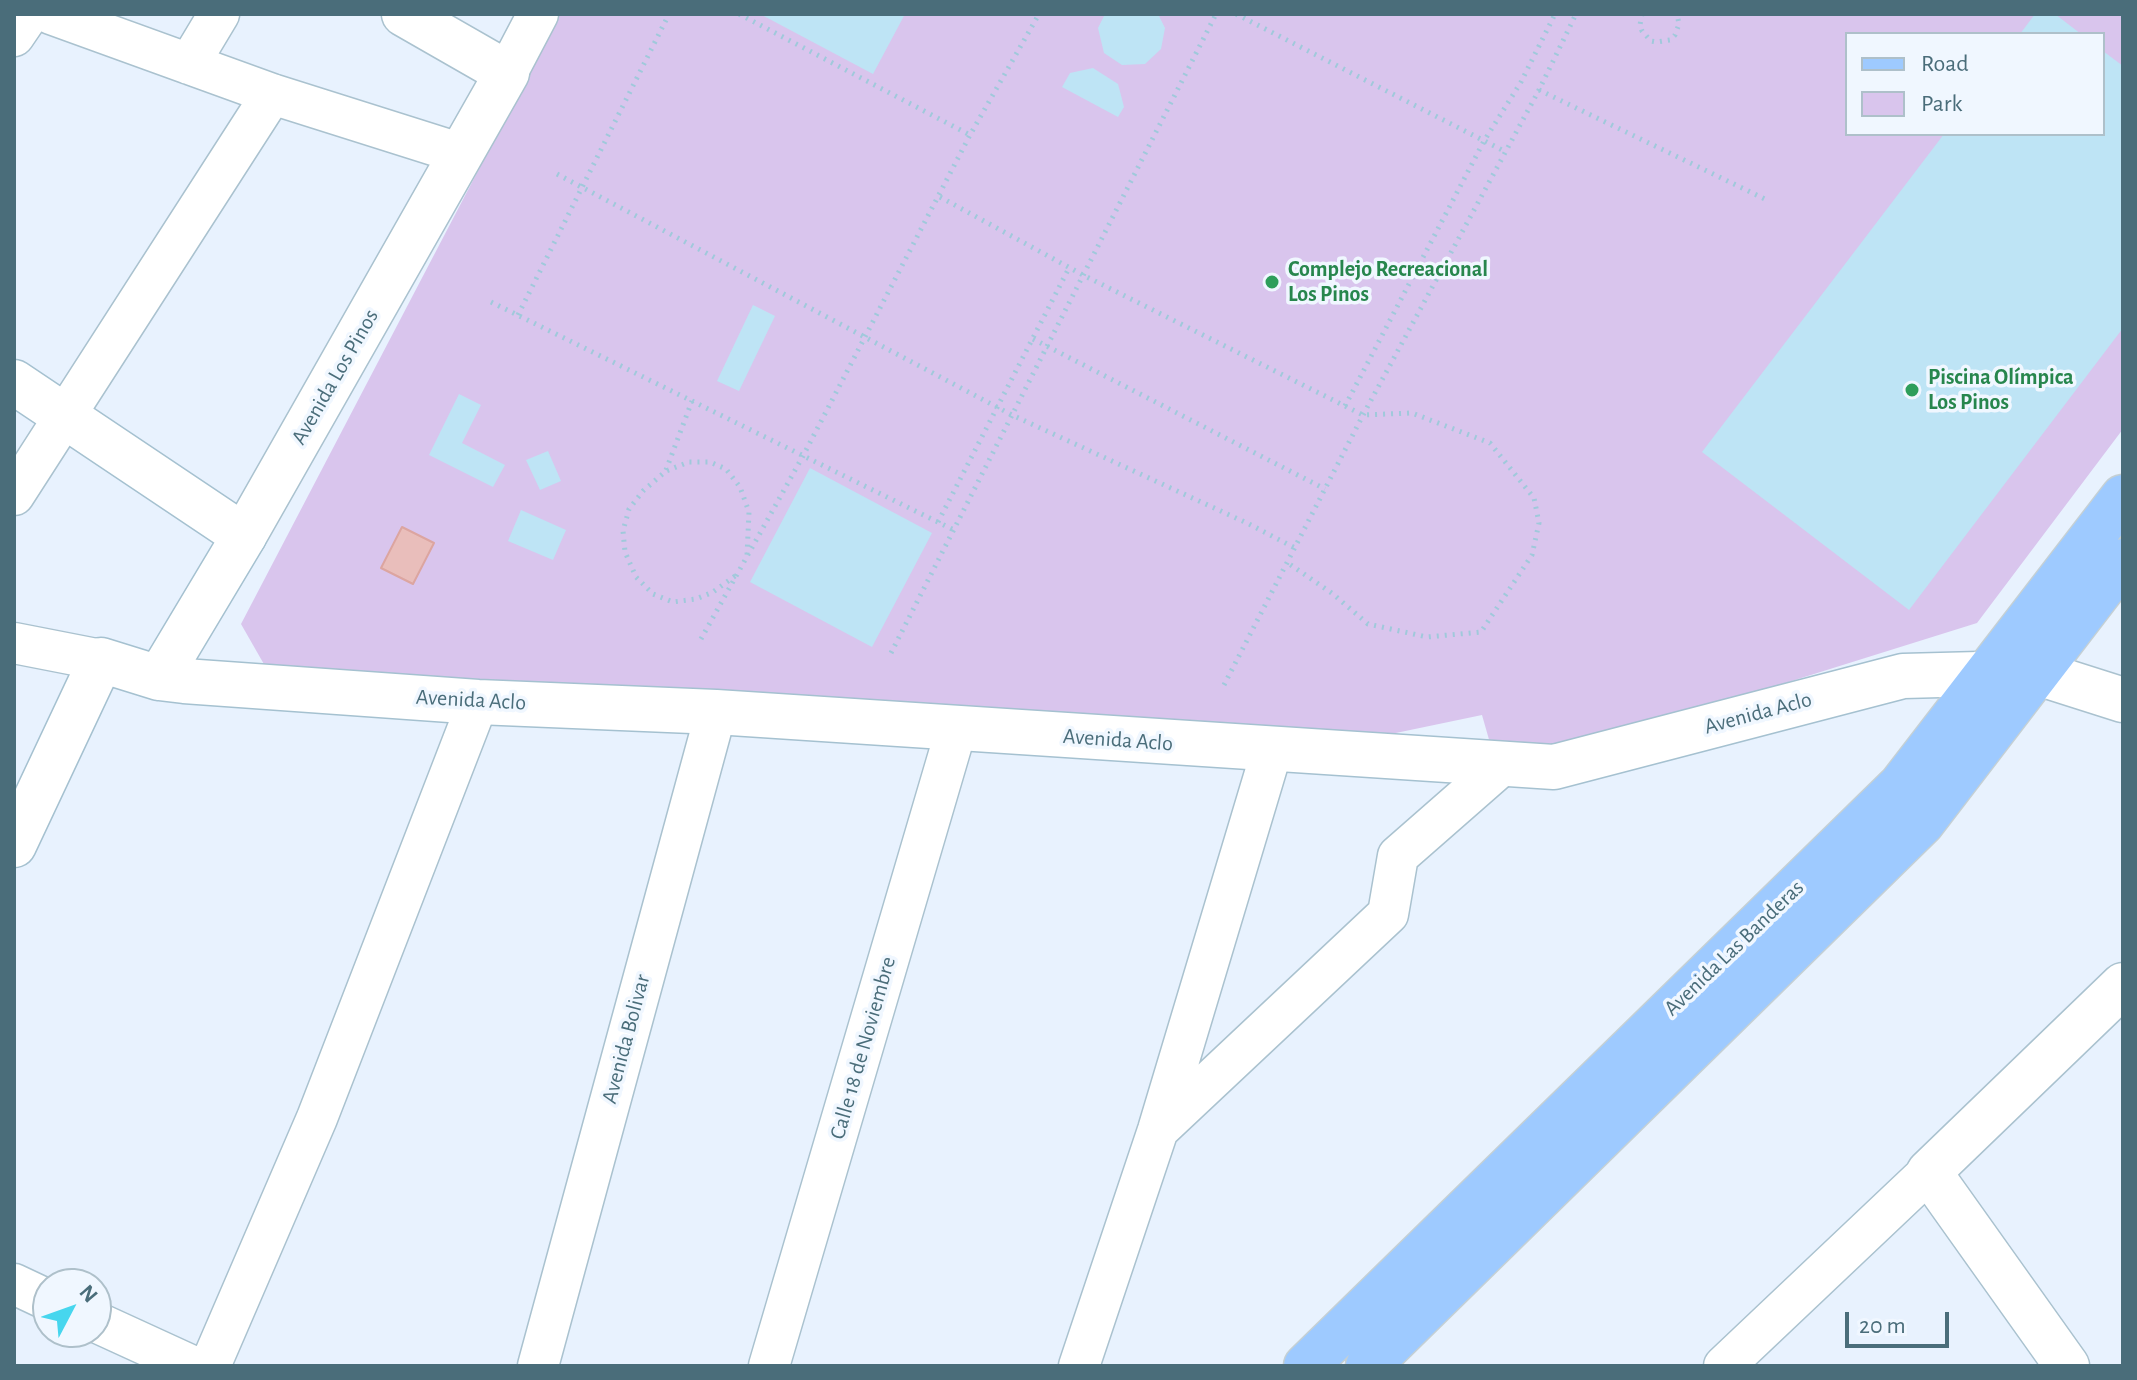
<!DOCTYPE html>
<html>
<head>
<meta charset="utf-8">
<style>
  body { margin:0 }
  #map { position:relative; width:2137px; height:1380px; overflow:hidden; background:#e8f2fe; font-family:"Alegreya Sans",sans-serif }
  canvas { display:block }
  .frame { position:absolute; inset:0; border:16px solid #4a6d7a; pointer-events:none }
  .legend { position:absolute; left:1845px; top:32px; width:260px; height:104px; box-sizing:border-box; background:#f0f7ff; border:2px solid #aec0ca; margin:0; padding:10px 14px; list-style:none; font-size:24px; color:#4a6d7a }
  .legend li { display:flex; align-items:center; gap:16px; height:40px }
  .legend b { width:40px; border:2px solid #aec0ca }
  .north { position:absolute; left:32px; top:1268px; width:80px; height:80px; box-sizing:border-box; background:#f0f7ff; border:2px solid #aec0ca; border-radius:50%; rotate:49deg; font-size:22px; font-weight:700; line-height:32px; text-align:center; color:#4a6d7a }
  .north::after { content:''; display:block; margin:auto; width:28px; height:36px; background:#47d6ee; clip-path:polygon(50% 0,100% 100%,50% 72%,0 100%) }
  .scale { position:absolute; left:1845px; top:1312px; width:104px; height:36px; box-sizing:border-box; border:4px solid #4a6d7a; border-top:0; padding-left:10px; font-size:24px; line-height:28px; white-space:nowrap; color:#4a6d7a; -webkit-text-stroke:6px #f0f7ff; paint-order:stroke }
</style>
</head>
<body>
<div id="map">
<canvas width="2137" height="1380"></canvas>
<div class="frame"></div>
<ul class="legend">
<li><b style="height:10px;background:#9ecaff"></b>Road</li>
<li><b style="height:22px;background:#d9c5ed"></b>Park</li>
</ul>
<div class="north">N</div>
<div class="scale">20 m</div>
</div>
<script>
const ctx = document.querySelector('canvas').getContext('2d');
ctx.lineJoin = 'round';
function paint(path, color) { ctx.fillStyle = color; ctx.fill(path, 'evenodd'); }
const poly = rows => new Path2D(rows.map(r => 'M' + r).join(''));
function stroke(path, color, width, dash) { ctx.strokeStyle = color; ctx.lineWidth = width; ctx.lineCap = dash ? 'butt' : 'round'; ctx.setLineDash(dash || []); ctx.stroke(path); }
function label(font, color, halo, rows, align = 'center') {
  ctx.font = font + ' "Alegreya Sans",sans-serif'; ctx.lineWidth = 7; ctx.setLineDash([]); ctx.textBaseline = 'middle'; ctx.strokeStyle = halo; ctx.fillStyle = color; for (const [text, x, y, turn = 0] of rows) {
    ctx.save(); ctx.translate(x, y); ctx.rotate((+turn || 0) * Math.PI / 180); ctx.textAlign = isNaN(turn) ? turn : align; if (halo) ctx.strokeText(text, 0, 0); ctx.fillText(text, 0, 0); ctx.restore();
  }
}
const green = poly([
  [560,14,2123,14,2123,429,1977,623,1568,751,1490,743,1482,715,1391,734,265,666,241,624],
  [1847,34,2103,34,2103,134,1847,134]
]);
const water = poly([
  [402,527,434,543,413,584,381,568,402,527]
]);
const building = poly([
  [760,14,905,14,873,74],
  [1105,14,1158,14,1165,28,1161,49,1145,64,1122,65,1104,53,1098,28],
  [2035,14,2055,14,2081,34,2020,34],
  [2103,51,2123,66,2123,328,1909,610,1702,452,1944,134,2103,134],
  [1093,68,1118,84,1124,107,1118,117,1062,87,1070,73],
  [753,305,775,316,739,391,717,381],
  [459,394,481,405,462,443,505,465,493,487,429,455],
  [548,451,561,481,540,490,526,460],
  [810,468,932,533,872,647,750,582],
  [521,510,566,530,553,560,508,541]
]);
const path = poly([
  [739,14,970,135],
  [1236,14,1506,152],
  [1642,14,1640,25,1642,31,1651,41,1657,42,1670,40,1675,35,1679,24,1677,14],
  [1539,90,1767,200],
  [557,174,1012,415,1249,524,1295,548],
  [940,197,1083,275,1363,415,1412,413,1490,443,1534,498,1539,523,1532,555,1481,632,1427,637,1368,624,1333,594,1288,563],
  [491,302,954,530],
  [518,315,669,14],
  [1033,339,1325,489],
  [1345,406,1484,141,1521,82,1555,14],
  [666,470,692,401],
  [938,522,1069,268],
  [735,576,713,592,696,599,673,602,653,594,636,577,625,552,623,531,629,509,643,491,666,471,689,462,710,462,726,469,740,487,749,512,747,555],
  [701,639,803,456,970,135,1039,14],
  [891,653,1216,14],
  [1224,685,1363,415,1539,90,1576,14]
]);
const minor = poly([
  [51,14,272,94,462,154],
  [14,36,29,14],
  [189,64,219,14],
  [507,73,538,14],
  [14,495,272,94],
  [14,643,101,660],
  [1158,1130,1388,914,1398,856,1503,764],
  [14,1284,48,1300],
  [96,1322,192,1366],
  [210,1366,317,1118,478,702],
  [538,1366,716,712],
  [769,1366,956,730],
  [1079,1366,1158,1130,1272,750],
  [1724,1366,1929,1172]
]);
const tertiary = poly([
  [244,536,507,73,404,14],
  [2038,673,2123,700],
  [2067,1366,1929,1172,2123,985]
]);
const secondary = poly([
  [14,382,244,536,159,678],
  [14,845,101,660,159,678,184,681,478,702,716,712,1554,767,1903,676,2017,673]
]);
const primary = poly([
  [1306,1366,1901,785,2123,497],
  [1368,1366,1922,823,2123,561]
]);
const markers = [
  [1272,282,8,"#2e9e5b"],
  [1912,390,8,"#2e9e5b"]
];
const leisureNames = [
  ["Complejo Recreacional",1288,269],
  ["Los Pinos",1288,294],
  ["Piscina Olímpica",1928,377],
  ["Los Pinos",1928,402]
];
const streetNames = [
  ["Avenida Los Pinos",335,377,-60],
  ["Avenida Aclo",471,700,3],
  ["Avenida Aclo",1758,713,-15],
  ["Avenida Aclo",1118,740,4],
  ["Avenida Las Banderas",1734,948,-44],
  ["Avenida Bolivar",626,1039,-75],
  ["Calle 18 de Noviembre",863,1048,-74]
];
paint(green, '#d9c5ed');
paint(water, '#e9bebb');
stroke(water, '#dca5a0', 2);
paint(building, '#bee4f5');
stroke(minor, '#aac2cf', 43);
stroke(tertiary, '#aac2cf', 47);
stroke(secondary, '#a5c1d0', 47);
stroke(primary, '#c5d0d4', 47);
stroke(path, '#a0c9db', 5, [2, 6]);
stroke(minor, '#fff', 40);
stroke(tertiary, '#fff', 44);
stroke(secondary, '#fff', 44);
stroke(primary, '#9ecaff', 44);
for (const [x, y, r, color] of markers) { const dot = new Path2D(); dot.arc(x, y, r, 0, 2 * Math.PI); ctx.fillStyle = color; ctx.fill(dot); stroke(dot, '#f0f7ff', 3); }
label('bold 22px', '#27864d', '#f0f7ff', leisureNames, 'left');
label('22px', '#4a6d7a', '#f0f7ff', streetNames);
</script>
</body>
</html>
